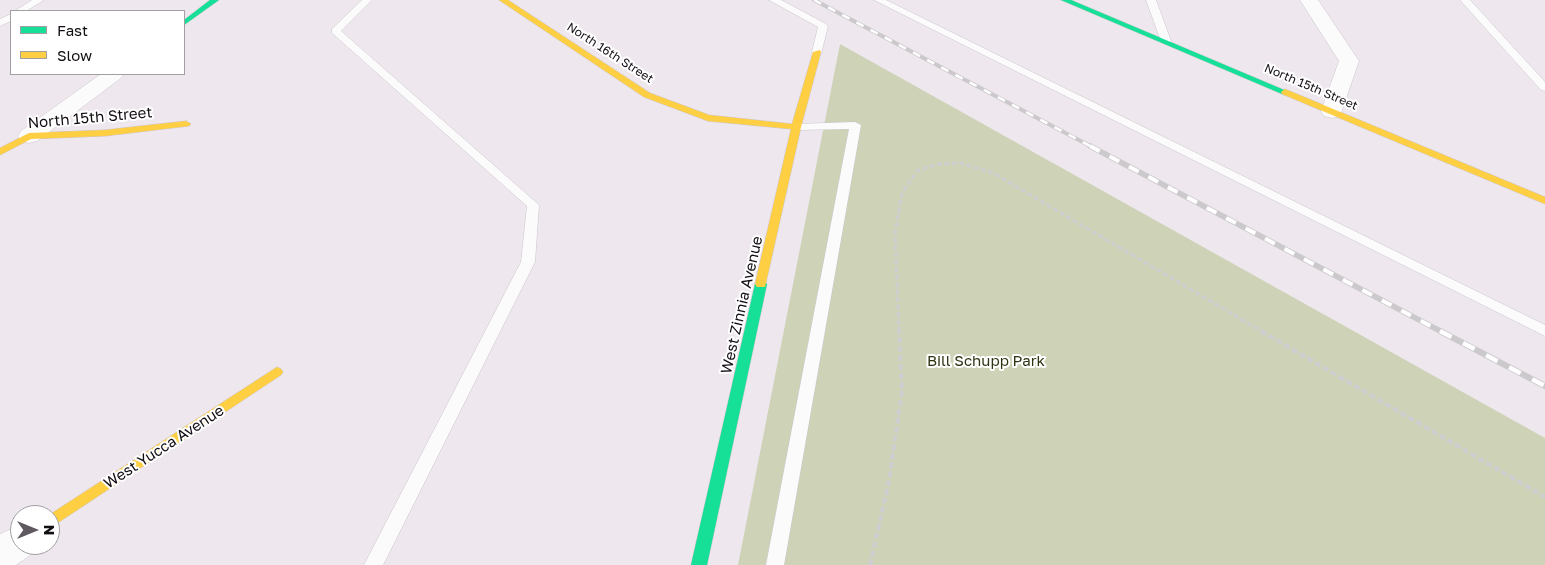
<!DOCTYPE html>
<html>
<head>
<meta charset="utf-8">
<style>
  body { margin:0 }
  #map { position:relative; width:1545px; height:565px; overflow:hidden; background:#eee7ee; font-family:"Golos Text",sans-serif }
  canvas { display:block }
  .legend { position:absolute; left:10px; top:10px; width:175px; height:65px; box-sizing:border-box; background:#fff; border:1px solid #a19fa1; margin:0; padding:6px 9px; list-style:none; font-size:15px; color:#130e13 }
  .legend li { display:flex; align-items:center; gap:10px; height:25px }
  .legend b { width:25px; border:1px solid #a19fa1 }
  .north { position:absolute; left:10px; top:505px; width:50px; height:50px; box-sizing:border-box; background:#fff; border:1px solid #a19fa1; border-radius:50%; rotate:90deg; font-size:14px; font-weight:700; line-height:20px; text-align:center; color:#130e13 }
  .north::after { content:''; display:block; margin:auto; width:18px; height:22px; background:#605a60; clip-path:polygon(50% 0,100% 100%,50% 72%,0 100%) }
</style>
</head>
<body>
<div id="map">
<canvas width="1545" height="565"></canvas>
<ul class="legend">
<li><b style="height:6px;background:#16e098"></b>Fast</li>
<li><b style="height:6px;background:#ffcf43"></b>Slow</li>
</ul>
<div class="north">N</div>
</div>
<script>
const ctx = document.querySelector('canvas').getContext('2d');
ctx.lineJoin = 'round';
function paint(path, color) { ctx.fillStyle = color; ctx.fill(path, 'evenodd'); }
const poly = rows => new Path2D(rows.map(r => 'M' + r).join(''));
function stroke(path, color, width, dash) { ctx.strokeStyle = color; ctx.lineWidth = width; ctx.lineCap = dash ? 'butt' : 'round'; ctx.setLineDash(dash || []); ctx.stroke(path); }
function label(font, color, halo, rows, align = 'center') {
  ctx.font = font + ' "Golos Text",sans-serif'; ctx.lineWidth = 4; ctx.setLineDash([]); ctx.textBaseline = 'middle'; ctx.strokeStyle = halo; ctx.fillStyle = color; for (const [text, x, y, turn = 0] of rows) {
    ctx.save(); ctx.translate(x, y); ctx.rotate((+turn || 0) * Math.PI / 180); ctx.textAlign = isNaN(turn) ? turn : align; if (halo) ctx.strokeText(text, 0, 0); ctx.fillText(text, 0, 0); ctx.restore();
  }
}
const green = poly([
  [840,44,1545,438,1545,565,738,565]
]);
const pathFar1 = poly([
  [899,332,895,233,902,193,918,170,939,164,960,163,993,173,1263,332]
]);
const path = poly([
  [1261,331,1545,497],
  [870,565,889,481,902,391,899,331]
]);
const lane = poly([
  [32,0,44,0,26,11,15,11,32,0],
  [362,0,372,0,341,31,539,205,535,262,383,565,364,565,521,262,527,206,332,33,332,29,362,0],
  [769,0,781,0,826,24,828,26,821,54,813,54,812,52,818,27,769,0],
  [874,0,886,0,1545,325,1545,336,874,0],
  [1146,0,1156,0,1171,41,1169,43,1163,43,1161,41,1146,0],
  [1460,0,1470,0,1545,82,1545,91,1541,90,1460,0],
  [11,14,11,21,0,26,0,19,11,14],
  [855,122,861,125,784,565,766,565,849,129,796,130,790,127,796,124,855,122]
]);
const street = poly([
  [1300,0,1318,0,1359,61,1340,116,1332,118,1324,116,1321,111,1339,61,1300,0],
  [101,74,124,74,121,78,37,141,29,143,21,141,18,136,21,131,101,74],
  [20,525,20,545,36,545,33,553,16,565,0,565,0,534,20,525]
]);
const fast = poly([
  [210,0,219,0,184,25,184,20,210,0],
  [1061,0,1071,0,1289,92,1285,95,1282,94,1061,0],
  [761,280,767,284,707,565,691,565,755,284,761,280]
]);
const slow = poly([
  [499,0,508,0,650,93,709,115,792,124,813,52,820,50,821,52,801,127,765,287,757,287,755,284,791,129,708,121,644,97,499,0],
  [1285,89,1545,197,1545,204,1282,94,1281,92,1285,89],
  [186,121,191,124,189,126,105,136,31,139,0,155,0,148,29,133,105,130,186,121],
  [277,367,281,369,283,372,281,375,50,528,49,515,277,367]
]);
const railFar2 = poly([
  [814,0,1092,147]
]);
const railFar1 = poly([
  [1090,146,1442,332]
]);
const rail = poly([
  [1440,331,1545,386]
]);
const farStreetnames = [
  ["North 16th Street",610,53,33],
  ["North 15th Street",1311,87,23]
];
const streetNames = [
  ["North 15th Street",90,118,-5],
  ["West Zinnia Avenue",742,305,-77],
  ["West Yucca Avenue",164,447,-33]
];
const parkNames = [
  ["Bill Schupp Park",986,361]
];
paint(green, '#ced3b8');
stroke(lane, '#cac5ca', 1);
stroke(street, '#cac5ca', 1);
stroke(fast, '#cac5ca', 1);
stroke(slow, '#cac5ca', 1);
stroke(pathFar1, '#cfcdcf', 3, [5, 2.5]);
stroke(path, '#cfcdcf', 4, [6, 3]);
paint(lane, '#fcfbfc');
paint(street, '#fcfbfc');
paint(fast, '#16e098');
paint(slow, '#ffcf43');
stroke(railFar2, '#cbc9cb', 4);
stroke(railFar1, '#cbc9cb', 5.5);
stroke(rail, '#cbc9cb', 6);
stroke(railFar2, '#fff', 2.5, [8]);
stroke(railFar1, '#fff', 4, [11]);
stroke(rail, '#fff', 4.5, [13]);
label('12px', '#130e13', '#fff', farStreetnames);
label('15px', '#130e13', '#fff', streetNames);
label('15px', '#2d3412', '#fff', parkNames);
</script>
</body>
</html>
